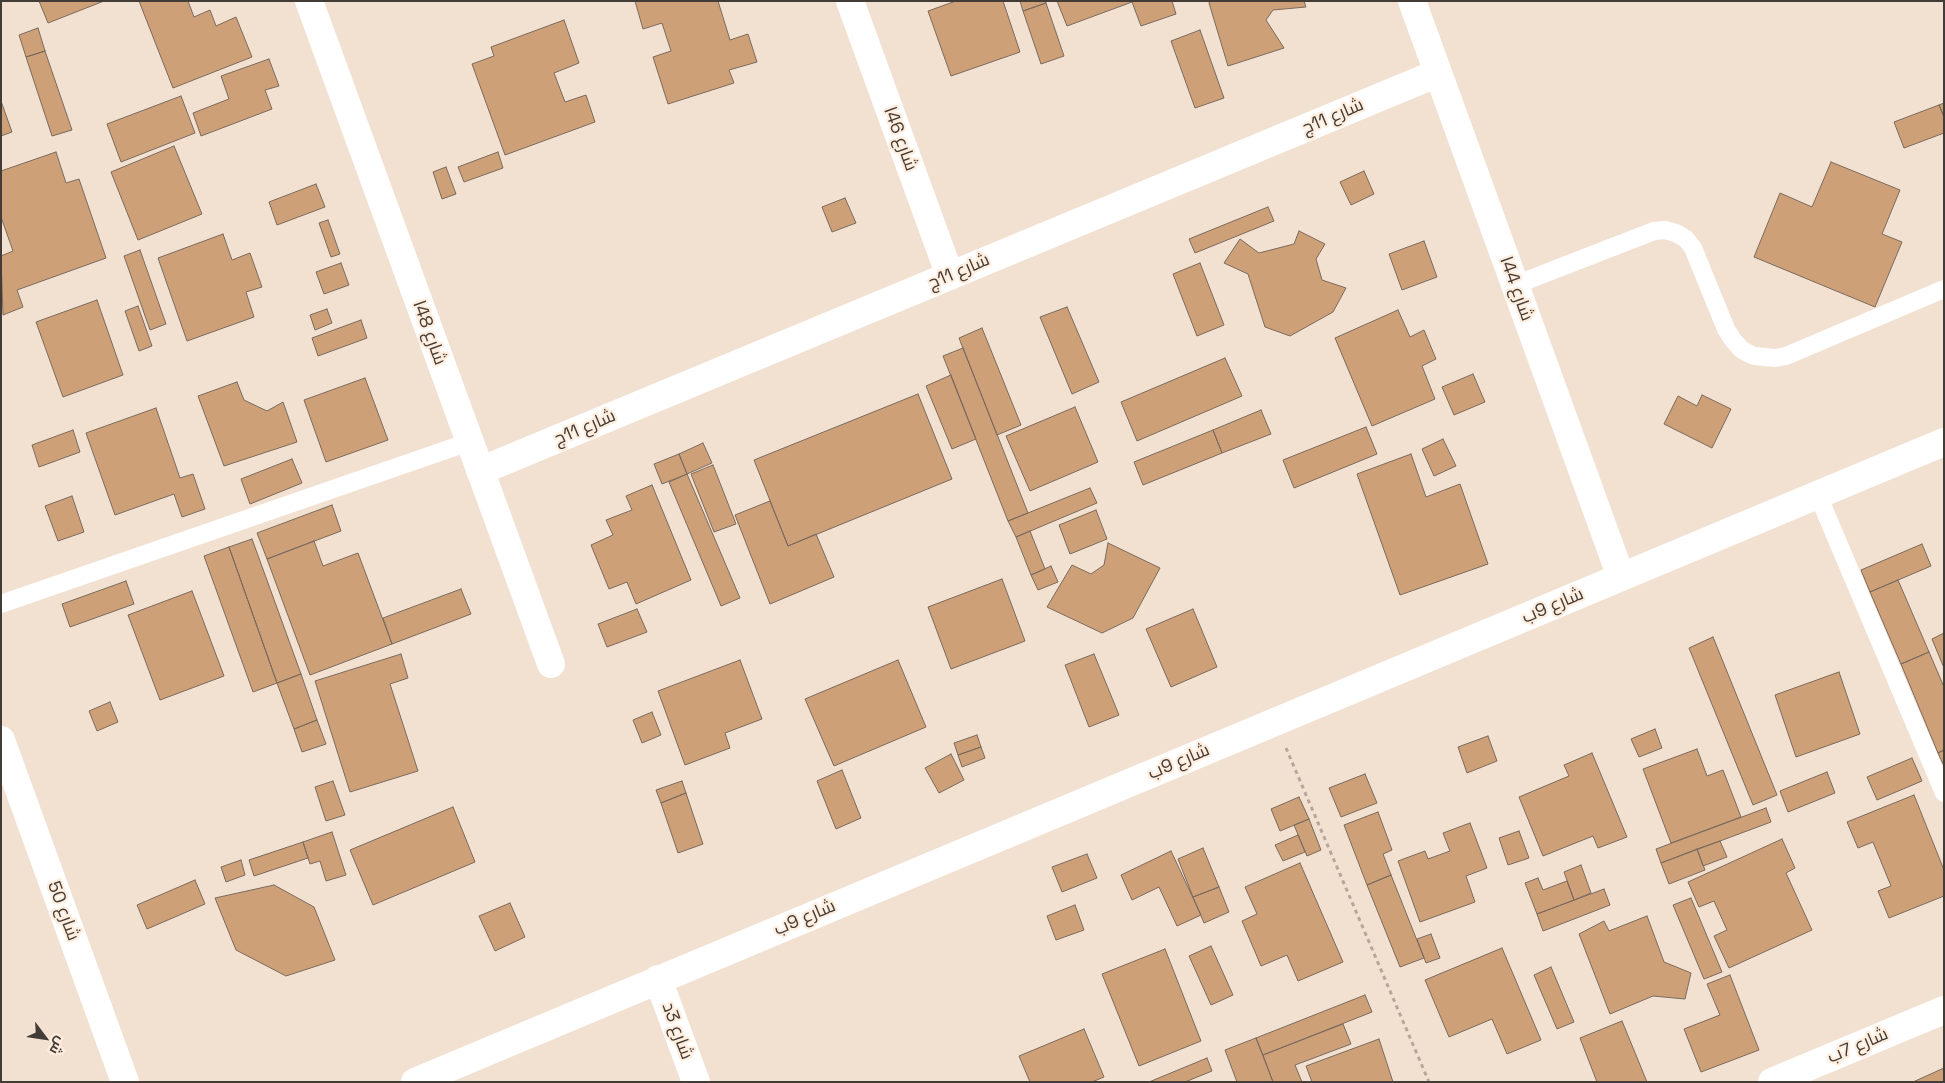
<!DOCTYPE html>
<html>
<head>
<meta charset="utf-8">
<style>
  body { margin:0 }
  #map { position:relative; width:1945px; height:1083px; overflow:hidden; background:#f2e0d1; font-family:"Space Grotesk",Cairo,sans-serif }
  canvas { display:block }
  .frame { position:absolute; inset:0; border:2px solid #433c36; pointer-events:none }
  .north { position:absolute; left:20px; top:1013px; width:50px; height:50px; -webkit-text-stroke:4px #ffedde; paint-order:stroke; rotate:121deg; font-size:14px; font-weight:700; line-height:20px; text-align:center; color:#433c36 }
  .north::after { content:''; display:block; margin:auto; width:18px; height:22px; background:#433c36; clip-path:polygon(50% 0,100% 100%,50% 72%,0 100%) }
</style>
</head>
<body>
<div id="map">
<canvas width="1945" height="1083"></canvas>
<div class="frame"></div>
<div class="north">ش</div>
</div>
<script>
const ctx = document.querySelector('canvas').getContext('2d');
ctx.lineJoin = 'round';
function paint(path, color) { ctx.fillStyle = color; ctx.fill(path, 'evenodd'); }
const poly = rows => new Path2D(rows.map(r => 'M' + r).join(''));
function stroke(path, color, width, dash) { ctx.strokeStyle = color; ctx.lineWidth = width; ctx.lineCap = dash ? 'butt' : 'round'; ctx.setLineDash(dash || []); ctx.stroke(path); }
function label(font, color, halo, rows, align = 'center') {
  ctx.font = font + ' "Space Grotesk",Cairo,sans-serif'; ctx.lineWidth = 4.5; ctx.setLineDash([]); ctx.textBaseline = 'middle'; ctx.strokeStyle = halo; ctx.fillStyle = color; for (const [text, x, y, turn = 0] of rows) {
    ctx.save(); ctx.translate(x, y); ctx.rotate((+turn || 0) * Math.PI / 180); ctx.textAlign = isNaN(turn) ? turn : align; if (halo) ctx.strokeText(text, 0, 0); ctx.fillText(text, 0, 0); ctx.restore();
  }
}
const building = poly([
  [39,1,104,1,48,23,39,1],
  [139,1,188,1,194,17,210,10,216,26,236,17,252,57,173,88,139,1],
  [635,1,718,1,730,40,748,34,757,62,729,70,734,83,668,104,653,57,671,51,662,23,643,29,635,1],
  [956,1,1003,1,1020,52,951,76,928,11,956,1],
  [1020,1,1045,1,1046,3,1023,11,1020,1],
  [1057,1,1172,1,1176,14,1141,26,1132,2,1067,26,1057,1],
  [1210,1,1304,1,1306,7,1273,10,1266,20,1284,48,1228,66,1209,3,1210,1],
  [1046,3,1064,56,1041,64,1023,11,1046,3],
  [564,20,579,63,554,73,565,102,586,95,595,122,505,155,472,64,494,56,491,47,564,20],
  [38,28,45,51,26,57,19,35,38,28],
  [1200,30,1224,98,1195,108,1171,41,1200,30],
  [45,51,72,130,52,136,26,57,45,51],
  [269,59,279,86,265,90,272,109,201,136,193,113,229,99,221,76,269,59],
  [181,96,195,133,121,162,107,124,181,96],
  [1,101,12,132,1,136,1,101],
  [1944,103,1944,117,1939,105,1944,103],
  [1939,105,1944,117,1944,133,1904,148,1894,122,1939,105],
  [174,146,202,214,138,240,111,172,174,146],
  [56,152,66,183,79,179,106,258,17,290,23,307,3,315,1,256,13,251,1,217,1,171,56,152],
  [498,152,503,168,464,182,458,167,498,152],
  [1831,162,1900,190,1882,234,1902,242,1875,307,1754,257,1780,193,1812,207,1831,162],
  [446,167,456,194,442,199,433,172,446,167],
  [1364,171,1374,194,1351,205,1340,182,1364,171],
  [316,184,325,207,277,225,269,202,316,184],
  [845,198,856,223,832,232,822,207,845,198],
  [1268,207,1274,221,1195,253,1189,239,1268,207],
  [328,220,340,254,331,257,319,223,328,220],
  [1299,231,1325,244,1316,259,1322,280,1346,288,1333,312,1290,336,1265,327,1248,274,1224,263,1240,239,1259,253,1294,244,1299,231],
  [223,234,232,260,250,253,262,287,246,292,254,317,187,341,158,258,223,234],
  [1424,241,1437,277,1402,290,1389,254,1424,241],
  [140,250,166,324,150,330,124,256,140,250],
  [341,263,349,285,324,294,316,272,341,263],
  [1200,263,1224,325,1197,336,1173,274,1200,263],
  [97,300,123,375,63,397,36,322,97,300],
  [138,306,152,346,139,351,125,311,138,306],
  [1067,307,1099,382,1072,394,1040,317,1067,307],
  [327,309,332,323,315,330,310,315,327,309],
  [1398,310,1410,337,1424,330,1436,359,1422,366,1435,399,1372,426,1335,338,1398,310],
  [361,320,367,338,318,356,312,338,361,320],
  [982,328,1021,425,997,435,959,338,982,328],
  [963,348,1028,513,1008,521,943,356,963,348],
  [1225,358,1242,396,1137,441,1121,402,1225,358],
  [1473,374,1485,402,1454,415,1442,387,1473,374],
  [951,375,976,439,952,449,926,386,951,375],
  [365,378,388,440,326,462,304,400,365,378],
  [237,382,244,400,267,411,283,402,297,442,224,466,198,396,237,382],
  [918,394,952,479,788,546,754,460,918,394],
  [1702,395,1731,409,1712,448,1664,424,1678,396,1697,406,1702,395],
  [1075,407,1098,462,1030,491,1006,436,1075,407],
  [156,408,180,478,193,474,205,509,182,517,174,494,115,515,86,433,156,408],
  [1261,410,1271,434,1222,453,1213,430,1261,410],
  [1366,427,1377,454,1294,488,1283,460,1366,427],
  [73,430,80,452,39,467,32,445,73,430],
  [1213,430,1222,453,1143,485,1134,462,1213,430],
  [1443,439,1456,466,1434,476,1422,449,1443,439],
  [703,443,712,463,687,474,679,454,703,443],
  [679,454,687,474,662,484,654,464,679,454],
  [1411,454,1426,497,1460,484,1488,564,1400,595,1357,474,1411,454],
  [292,459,302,483,250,504,241,479,292,459],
  [713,465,736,524,714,532,691,474,713,465],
  [687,474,740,598,721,606,669,482,687,474],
  [652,485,691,580,636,604,627,582,609,589,591,545,613,535,606,520,632,510,626,496,652,485],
  [1090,488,1097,503,1016,537,1008,521,1090,488],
  [72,496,84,532,58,541,45,506,72,496],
  [770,501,788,546,816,534,834,577,770,604,735,515,770,501],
  [332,505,341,531,267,559,257,533,332,505],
  [1096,510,1107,539,1070,554,1059,525,1096,510],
  [1030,531,1045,569,1031,575,1016,537,1030,531],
  [252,539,301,674,277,683,229,547,252,539],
  [314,541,323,566,358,553,392,644,310,675,267,559,314,541],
  [1108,543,1160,568,1133,618,1102,633,1047,607,1072,565,1091,574,1104,565,1108,543],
  [1922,544,1931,566,1870,592,1861,570,1922,544],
  [229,547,277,683,253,692,204,556,229,547],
  [1051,566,1058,582,1038,590,1031,575,1051,566],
  [1002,579,1025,641,951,669,928,607,1002,579],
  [1898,580,1929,652,1901,664,1870,592,1898,580],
  [126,581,134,604,70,627,62,604,126,581],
  [461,589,471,614,392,644,383,618,461,589],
  [192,591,224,676,160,700,128,615,192,591],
  [637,609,647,632,607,647,598,624,637,609],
  [1193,609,1217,667,1171,687,1146,629,1193,609],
  [1944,633,1944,668,1932,639,1944,633],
  [1713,637,1777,795,1753,805,1689,648,1713,637],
  [1929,652,1944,687,1944,750,1938,753,1901,664,1929,652],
  [401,654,408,678,390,684,418,771,350,792,315,681,401,654],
  [1094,654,1119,715,1089,727,1065,665,1094,654],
  [740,660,762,719,725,733,730,748,685,765,658,691,740,660],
  [898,660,926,727,834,766,805,699,898,660],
  [1839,672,1860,734,1796,757,1775,695,1839,672],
  [301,674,317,720,294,729,277,683,301,674],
  [110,702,118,722,97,731,89,711,110,702],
  [652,712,661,735,642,743,633,720,652,712],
  [317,720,326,744,302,752,294,729,317,720],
  [1655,729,1662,748,1639,757,1631,739,1655,729],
  [977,735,981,747,958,755,954,743,977,735],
  [1488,736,1497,761,1467,773,1458,747,1488,736],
  [981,747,985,758,962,767,958,755,981,747],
  [1697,749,1707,776,1723,770,1741,817,1671,843,1643,769,1697,749],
  [1944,750,1944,766,1938,753,1944,750],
  [1592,753,1627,837,1598,848,1593,836,1543,856,1519,797,1569,776,1564,765,1592,753],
  [951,754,964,780,939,793,925,768,951,754],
  [1912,758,1922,781,1877,800,1867,777,1912,758],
  [842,770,861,818,836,829,817,781,842,770],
  [1827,772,1835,793,1788,812,1780,791,1827,772],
  [1365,774,1377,803,1341,817,1329,788,1365,774],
  [333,781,345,815,326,821,315,787,333,781],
  [682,781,686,793,661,803,656,790,682,781],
  [686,793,703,844,678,853,661,803,686,793],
  [1914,795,1944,870,1944,896,1889,918,1878,891,1891,886,1873,842,1858,848,1847,822,1914,795],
  [1299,797,1309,819,1280,831,1271,809,1299,797],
  [453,807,475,862,373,905,350,850,453,807],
  [1766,808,1771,822,1661,863,1656,849,1766,808],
  [1378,812,1392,850,1383,854,1391,875,1367,885,1344,825,1378,812],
  [1309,819,1321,850,1307,856,1294,825,1309,819],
  [1470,823,1487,868,1466,876,1475,902,1420,922,1398,861,1425,851,1428,859,1450,851,1443,833,1470,823],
  [1519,831,1529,858,1508,865,1499,838,1519,831],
  [332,832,346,875,326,881,320,861,310,864,303,842,332,832],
  [1298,835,1305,852,1283,861,1275,845,1298,835],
  [1782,839,1795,868,1786,873,1812,930,1729,968,1714,936,1727,930,1714,901,1699,907,1688,882,1782,839],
  [1720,841,1727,857,1703,866,1697,849,1720,841],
  [303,842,308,858,254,876,249,860,303,842],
  [1203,848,1219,887,1193,897,1178,859,1203,848],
  [1697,849,1705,870,1669,884,1661,863,1697,849],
  [1171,851,1201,915,1177,926,1159,887,1132,900,1121,875,1171,851],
  [1087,854,1097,878,1062,892,1052,867,1087,854],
  [241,860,245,875,226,882,221,867,241,860],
  [1300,863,1343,962,1298,981,1287,955,1261,966,1242,921,1257,914,1245,887,1300,863],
  [1581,865,1591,893,1574,900,1564,872,1581,865],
  [1391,875,1424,958,1400,967,1367,885,1391,875],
  [1538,878,1543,890,1567,881,1574,900,1537,914,1525,883,1538,878],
  [195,880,205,904,147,929,137,905,195,880],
  [274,885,314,907,335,960,286,976,236,950,215,898,274,885],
  [1219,887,1229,912,1204,923,1193,897,1219,887],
  [1604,889,1610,905,1543,931,1537,914,1604,889],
  [1691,898,1722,972,1704,979,1673,905,1691,898],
  [510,903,525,937,495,951,479,916,510,903],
  [1075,905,1084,930,1056,940,1047,916,1075,905],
  [1647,916,1664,962,1691,973,1685,999,1653,996,1610,1014,1579,934,1604,921,1609,931,1647,916],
  [1431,934,1440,958,1426,963,1417,939,1431,934],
  [1211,946,1233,995,1211,1005,1189,956,1211,946],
  [1502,948,1541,1040,1507,1054,1492,1019,1449,1037,1425,980,1502,948],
  [1165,949,1201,1041,1139,1066,1102,974,1165,949],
  [1551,967,1574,1022,1557,1029,1534,975,1551,967],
  [1730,975,1759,1050,1701,1072,1684,1029,1720,1015,1707,984,1730,975],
  [1365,995,1372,1012,1263,1055,1256,1038,1365,995],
  [1622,1021,1647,1082,1597,1082,1580,1038,1622,1021],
  [1343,1024,1351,1044,1295,1065,1302,1082,1273,1082,1263,1055,1343,1024],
  [1084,1029,1104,1077,1092,1082,1030,1082,1019,1056,1084,1029],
  [1256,1038,1273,1082,1237,1082,1225,1050,1256,1038],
  [1379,1039,1393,1082,1312,1082,1306,1066,1379,1039],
  [1207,1058,1212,1071,1185,1082,1149,1082,1207,1058],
  [1944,1068,1944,1082,1913,1082,1944,1068]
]);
const path = poly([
  [1286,748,1429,1082]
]);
const service = poly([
  [1515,285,1654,231,1665,230,1676,233,1686,239,1693,248,1726,329,1733,340,1742,350,1754,356,1775,358,1786,356,1944,289],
  [1818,495,1944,793],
  [1,604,469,442]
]);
const minor = poly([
  [309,1,551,664],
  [850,1,950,276],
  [1412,1,1621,577],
  [480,471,1438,73],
  [1,740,125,1082],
  [658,979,696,1082],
  [415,1082,1944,442],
  [1772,1082,1944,1010]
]);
const streetNames = [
  ["شارع 11ج",1333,117,-23],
  ["شارع 46ا",900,139,70],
  ["شارع 11ج",959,272,-23],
  ["شارع 44ا",1516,289,70],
  ["شارع 48ا",429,333,70],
  ["شارع 11ج",585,428,-23],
  ["شارع 9ب",1553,606,-23],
  ["شارع 9ب",1179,762,-23],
  ["شارع 50",63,911,70],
  ["شارع 9ب",805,918,-23],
  ["شارع 3د",677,1031,70],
  ["شارع 7ب",1858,1046,-23]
];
paint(building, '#cea078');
stroke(building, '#7a6a5d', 1);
stroke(path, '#b5a79b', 3, [4, 4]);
stroke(service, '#fff', 18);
stroke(minor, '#fff', 28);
label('18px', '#433c36', '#ffedde', streetNames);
</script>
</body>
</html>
